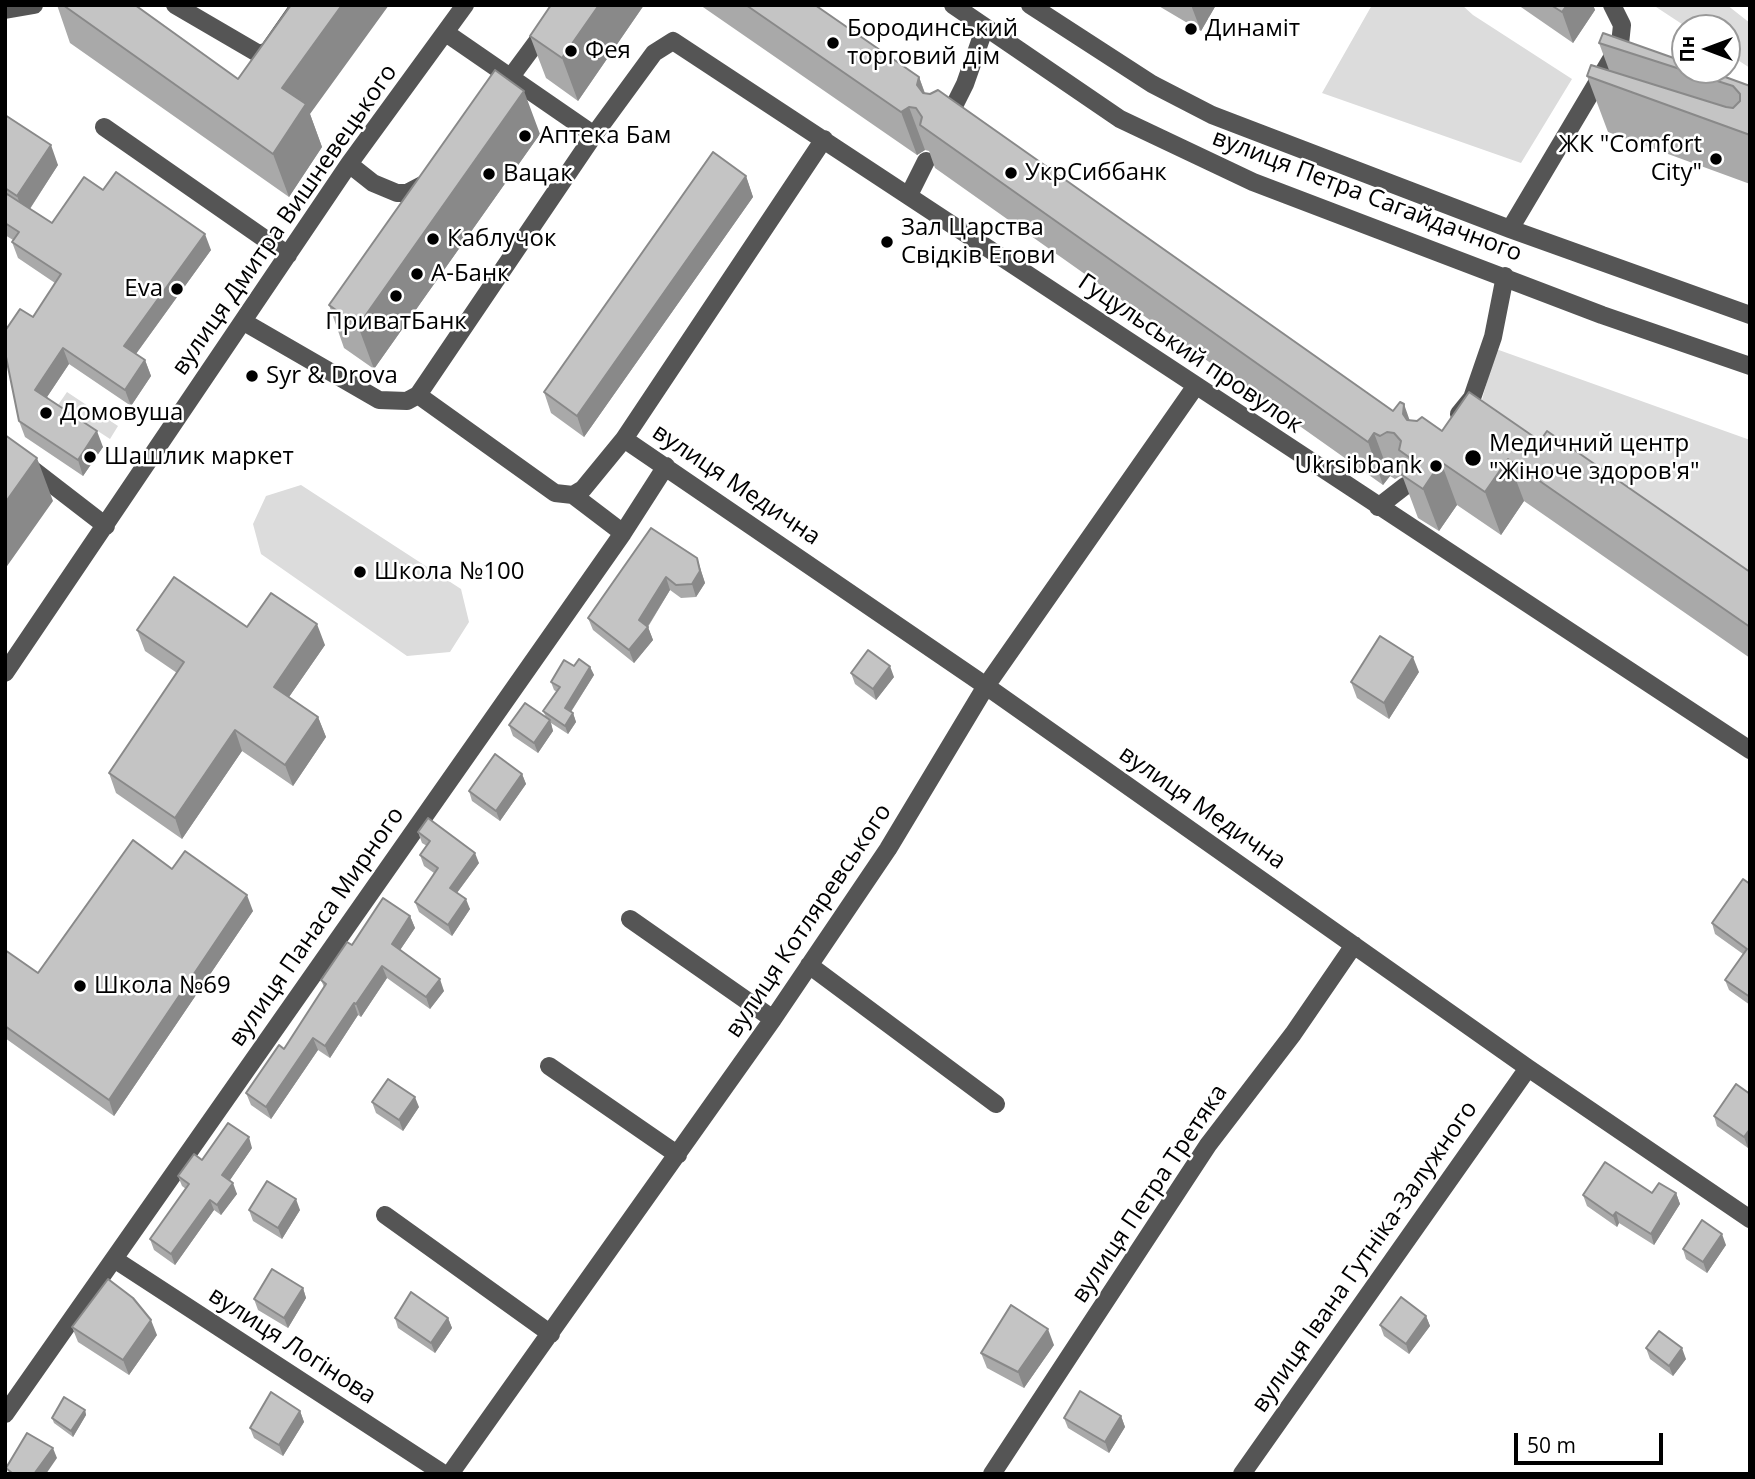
<!DOCTYPE html>
<html>
<head>
<meta charset="utf-8">
<style>
  body { margin:0 }
  #map { position:relative; width:1755px; height:1479px; overflow:hidden; background:#fff; font-family:"Open Sans",sans-serif }
  canvas { display:block }
  .frame { position:absolute; inset:0; border:7px solid #000; pointer-events:none }
  .north { position:absolute; left:1671px; top:14px; width:70px; height:70px; box-sizing:border-box; background:#fff; border:2px solid #999; border-radius:50%; rotate:270deg; font-size:19px; font-weight:700; line-height:28px; text-align:center; color:#000 }
  .north::after { content:''; display:block; margin:auto; width:24px; height:32px; background:#000; clip-path:polygon(50% 0,100% 100%,50% 72%,0 100%) }
  .scale { position:absolute; left:1514px; top:1433px; width:149px; height:32px; box-sizing:border-box; border:4px solid #000; border-top:0; padding-left:9px; font-size:21px; line-height:24px; white-space:nowrap; color:#000; -webkit-text-stroke:5px #fff; paint-order:stroke }
</style>
</head>
<body>
<div id="map">
<canvas width="1755" height="1479"></canvas>
<div class="frame"></div>
<div class="north">Пн</div>
<div class="scale">50 m</div>
</div>
<script>
const ctx = document.querySelector('canvas').getContext('2d');
ctx.lineJoin = 'round';
function paint(path, color) { ctx.fillStyle = color; ctx.fill(path, 'evenodd'); }
const poly = rows => new Path2D(rows.map(r => 'M' + r).join(''));
function stroke(path, color, width, dash) { ctx.strokeStyle = color; ctx.lineWidth = width; ctx.lineCap = dash ? 'butt' : 'round'; ctx.setLineDash(dash || []); ctx.stroke(path); }
function label(font, color, halo, rows, align = 'center') {
  ctx.font = font + ' "Open Sans",sans-serif'; ctx.lineWidth = 5; ctx.setLineDash([]); ctx.textBaseline = 'middle'; ctx.strokeStyle = halo; ctx.fillStyle = color; for (const [text, x, y, turn = 0] of rows) {
    ctx.save(); ctx.translate(x, y); ctx.rotate((+turn || 0) * Math.PI / 180); ctx.textAlign = isNaN(turn) ? turn : align; if (halo) ctx.strokeText(text, 0, 0); ctx.fillText(text, 0, 0); ctx.restore();
  }
}
const green = poly([
  [1372,5,1462,5,1473,15,1572,79,1521,163,1322,93],
  [1653,5,1727,5,1750,23,1750,68,1727,53,1727,28,1688,28],
  [1496,349,1750,440,1750,583,1480,407],
  [67,392,118,426,110,439,58,405],
  [301,485,461,589,469,622,450,652,407,656,261,554,253,524,266,496]
]);
const minor = poly([
  [175,5,259,54,268,51,300,5],
  [953,5,1120,119,1253,182,1602,315,1750,366],
  [1030,5,1152,84,1212,115,1510,229,1750,315],
  [5,10,34,5],
  [446,33,594,135],
  [496,97,564,5],
  [945,124,965,84,985,27],
  [104,127,288,255],
  [349,164,373,183,397,193,407,193,428,182],
  [909,195,926,161],
  [1510,229,1620,44,1622,25,1612,5],
  [244,322,379,400,407,401,418,395,594,135,654,53,673,41,1750,750],
  [418,395,555,493,573,495,623,533],
  [1459,414,1472,398,1493,337,1505,276],
  [624,439,986,686,1528,1068,1750,1219],
  [5,448,106,526],
  [573,495,583,489,624,439,824,139],
  [1378,507,1405,486],
  [5,673,349,164,465,5],
  [630,919,773,1019],
  [809,965,996,1104],
  [549,1066,678,1155],
  [385,1215,551,1334],
  [114,1259,444,1474],
  [5,1414,623,533,666,466],
  [450,1474,773,1019,888,849,986,686,1195,387],
  [992,1474,1208,1145,1293,1034,1354,945],
  [1242,1474,1528,1068]
]);
const wall = poly([
  [57,5,135,5,238,79,310,114,322,147,289,197,70,43],
  [551,5,644,5,578,101,546,78,530,36],
  [700,5,815,5,919,77,925,93,1393,411,1410,420,1442,431,1540,441,1750,572,1750,658,1524,501,1501,535,1457,505,1439,531,1418,518,1402,475,1395,479,1390,476,1383,485,935,168,929,151,925,150,917,155],
  [1157,5,1216,5,1201,31],
  [1518,5,1593,5,1595,10,1573,43],
  [1599,43,1750,86,1750,184,1608,132,1587,76,1609,70],
  [5,115,58,165,30,209,52,223,103,190,211,250,136,354,145,360,151,376,131,406,69,364,47,397,103,447,83,476,25,437,19,421,33,317,55,283,18,258,12,242,13,240,5,235],
  [540,134,374,369,344,348,329,305],
  [746,176,753,197,584,437,551,413,544,392],
  [651,528,701,571,705,583,696,597,681,598,670,590,648,627,653,640,634,663,593,630,588,618],
  [247,627,325,645,289,697,318,717,326,737,293,786,242,751,182,839,116,793,109,773,177,673,145,651,137,630],
  [574,666,590,667,594,675,571,712,573,713,576,722,568,734,551,723,553,731,538,753,513,736,509,725,546,717,543,711,557,692,554,690,551,682],
  [1419,672,1389,719,1357,698,1351,682],
  [851,673,894,677,876,700,855,684],
  [522,774,526,784,500,821,472,801,469,791],
  [418,832,479,863,457,893,470,909,452,936,419,912,415,902,434,873,424,866,420,855,427,846,422,843],
  [172,869,253,911,114,1116,5,1038,5,950,38,973],
  [1750,884,1750,1005,1729,990,1725,980,1743,954,1715,934,1712,923],
  [410,916,415,928,400,950,444,991,430,1009,387,978,361,1017,358,1015,330,1058,318,1050,271,1119,251,1105,246,1093,284,1049,324,987,321,980,352,945],
  [1750,1094,1750,1145,1748,1148,1717,1126,1714,1116],
  [372,1102,419,1107,403,1131,376,1113],
  [252,1148,229,1181,237,1194,221,1215,214,1210,175,1265,154,1250,150,1239,186,1189,182,1186,178,1176,202,1160],
  [1676,1193,1680,1204,1654,1245,1619,1223,1617,1227,1587,1206,1583,1195],
  [249,1210,300,1210,282,1239,253,1221],
  [1726,1245,1707,1273,1686,1259,1683,1249],
  [303,1288,306,1298,288,1328,258,1310,254,1299],
  [1426,1316,1430,1326,1409,1354,1384,1336,1380,1325],
  [395,1318,448,1318,452,1328,435,1353,398,1328],
  [72,1327,157,1335,129,1375,78,1342],
  [1054,1345,1024,1388,987,1368,981,1353],
  [1646,1348,1686,1359,1673,1376,1650,1359],
  [85,1410,86,1415,73,1437,54,1423,52,1418],
  [300,1411,304,1422,283,1456,254,1438,250,1428],
  [1121,1416,1125,1427,1109,1453,1068,1428,1064,1418]
]);
const shadedWall = poly([
  [342,5,389,5,310,114,322,147,289,197,273,154,282,88],
  [599,5,644,5,578,101,562,58],
  [1191,5,1216,5,1201,31],
  [1567,5,1593,5,1595,10,1573,43,1562,12],
  [919,77,934,120,917,85],
  [524,91,540,134,374,369,358,326],
  [909,107,925,150,917,155,901,112],
  [51,145,58,165,25,216,17,196],
  [746,176,753,197,584,437,577,416],
  [205,234,211,250,130,362,124,346],
  [63,348,69,364,41,406,35,390],
  [145,360,151,376,131,406,125,390],
  [1404,404,1419,447,1403,414],
  [97,431,103,447,83,476,78,460],
  [1374,433,1390,476,1383,485,1368,442],
  [37,458,53,501,5,569,5,503],
  [1508,459,1524,501,1501,535,1485,492],
  [1441,462,1457,505,1439,531,1423,489],
  [697,558,705,583,696,597,692,584],
  [666,577,670,590,646,629,648,627,653,640,634,663,629,650,639,620],
  [317,624,325,645,282,707,274,687],
  [1413,657,1419,672,1389,719,1384,703],
  [890,666,894,677,876,700,873,689],
  [590,667,594,675,568,716,565,708],
  [573,713,576,722,568,734,565,726],
  [318,717,326,737,293,786,285,765],
  [550,720,553,731,538,753,534,743],
  [235,730,242,751,182,839,175,818],
  [522,774,526,784,500,821,496,811],
  [475,853,479,863,453,898,450,888],
  [247,895,253,911,114,1116,109,1100],
  [466,899,470,909,452,936,448,925],
  [410,916,415,928,396,956,392,944],
  [382,966,387,978,361,1017,356,1004],
  [440,979,444,991,430,1009,426,997],
  [354,1003,358,1015,330,1058,325,1046],
  [313,1038,318,1050,271,1119,266,1107],
  [415,1097,419,1107,403,1131,399,1120],
  [1750,1129,1750,1145,1748,1148,1744,1137],
  [249,1137,252,1148,226,1186,222,1175],
  [233,1183,237,1194,221,1215,217,1205],
  [1676,1193,1680,1204,1654,1245,1651,1234],
  [296,1199,300,1210,282,1239,278,1228],
  [210,1200,214,1210,175,1265,171,1254],
  [1616,1212,1619,1223,1617,1227,1613,1216],
  [1722,1234,1726,1245,1707,1273,1703,1262],
  [303,1288,306,1298,288,1328,284,1318],
  [1426,1316,1430,1326,1409,1354,1406,1344],
  [448,1318,452,1328,435,1353,431,1343],
  [151,1320,157,1335,129,1375,123,1360],
  [1048,1329,1054,1345,1024,1388,1018,1372],
  [1682,1348,1686,1359,1673,1376,1669,1366],
  [85,1410,86,1415,73,1437,71,1431],
  [300,1411,304,1422,283,1456,279,1445],
  [1121,1416,1125,1427,1109,1453,1105,1442],
  [53,1448,57,1458,46,1474,34,1474]
]);
const building = poly([
  [63,5,135,5,238,79,291,5,342,5,282,88,306,104,273,154,63,5],
  [551,5,599,5,562,58,530,36,551,5],
  [746,5,815,5,919,77,917,85,923,93,930,94,938,90,1393,411,1400,402,1404,404,1403,414,1407,420,1417,421,1422,417,1442,431,1469,392,1540,441,1547,431,1750,572,1750,627,1508,459,1485,492,1441,462,1423,489,1402,475,1413,460,1399,450,1401,441,1394,433,1387,432,1380,436,1374,433,1368,442,920,125,922,117,916,108,909,107,901,112,746,5],
  [1551,5,1567,5,1562,12,1551,5],
  [1603,33,1685,62,1685,70,1706,70,1750,86,1750,135,1587,76,1591,65,1726,107,1733,108,1740,101,1740,94,1733,86,1599,43,1603,33],
  [495,70,524,91,358,326,329,305,495,70],
  [5,115,51,145,17,196,5,188,5,115],
  [713,152,746,176,577,416,544,392,713,152],
  [116,172,205,234,124,346,145,360,125,390,63,348,35,390,97,431,78,460,19,421,5,352,5,331,20,309,33,317,61,274,12,242,19,232,5,223,5,197,7,194,52,223,84,177,103,190,116,172],
  [5,435,37,458,5,503,5,435],
  [651,528,697,558,700,571,692,584,676,585,666,577,639,620,648,627,629,650,588,618,651,528],
  [174,577,247,627,271,593,317,624,274,687,318,717,285,765,235,730,175,818,109,773,184,662,137,630,174,577],
  [1380,636,1413,657,1384,703,1351,682,1380,636],
  [868,650,890,666,873,689,851,673,868,650],
  [579,659,590,667,565,708,573,713,565,726,543,711,560,687,551,682,564,660,574,666,579,659],
  [525,703,550,720,534,743,509,725,525,703],
  [495,754,522,774,496,811,469,791,495,754],
  [428,818,475,853,450,888,466,899,448,925,415,902,438,868,420,855,430,841,418,832,428,818],
  [133,840,172,869,185,851,247,895,109,1100,5,1026,5,950,38,973,133,840],
  [1743,879,1750,884,1750,997,1725,980,1747,949,1712,923,1743,879],
  [383,898,410,916,392,944,440,979,426,997,382,966,356,1004,354,1003,325,1046,313,1038,266,1107,246,1093,279,1045,284,1049,326,984,321,980,347,942,352,945,383,898],
  [388,1079,415,1097,399,1120,372,1102,388,1079],
  [1736,1084,1750,1094,1750,1129,1744,1137,1714,1116,1736,1084],
  [228,1123,249,1137,222,1175,233,1183,217,1205,210,1200,171,1254,150,1239,189,1184,178,1176,194,1154,202,1160,228,1123],
  [1605,1162,1652,1193,1659,1183,1676,1193,1651,1234,1616,1212,1613,1216,1583,1195,1605,1162],
  [267,1181,296,1199,278,1228,249,1210,267,1181],
  [1702,1220,1722,1234,1703,1262,1683,1249,1702,1220],
  [272,1269,303,1288,284,1318,254,1299,272,1269],
  [108,1279,133,1298,151,1320,123,1360,72,1327,108,1279],
  [411,1292,448,1318,431,1343,395,1318,411,1292],
  [1401,1297,1426,1316,1406,1344,1380,1325,1401,1297],
  [1011,1305,1048,1329,1018,1372,981,1353,1011,1305],
  [1659,1331,1682,1348,1669,1366,1646,1348,1659,1331],
  [1080,1391,1121,1416,1105,1442,1064,1418,1080,1391],
  [271,1392,300,1411,279,1445,250,1428,271,1392],
  [64,1397,85,1410,71,1431,52,1418,64,1397],
  [27,1433,53,1448,34,1474,13,1474,6,1468,27,1433]
]);
const markers = [
  [1191,29,7,"#000"],
  [833,43,7,"#000"],
  [571,51,7,"#000"],
  [525,136,7,"#000"],
  [1716,159,7,"#000"],
  [1011,173,7,"#000"],
  [489,174,7,"#000"],
  [433,239,7,"#000"],
  [887,242,7,"#000"],
  [417,274,7,"#000"],
  [177,289,7,"#000"],
  [396,296,7,"#000"],
  [252,376,7,"#000"],
  [46,413,7,"#000"],
  [90,457,7,"#000"],
  [1473,458,9,"#000"],
  [1436,466,7,"#000"],
  [360,572,7,"#000"],
  [80,986,7,"#000"]
];
const poiNames = [
  ["Бородинський",847,29],
  ["торговий дім",847,57],
  ["Динаміт",1205,29],
  ["Фея",585,51],
  ["Аптека Бам",539,136],
  ["ЖК \"Comfort",1702,145,"right"],
  ["City\"",1702,173,"right"],
  ["УкрСиббанк",1025,173],
  ["Вацак",503,174],
  ["Зал Царства",901,228],
  ["Свiдкiв Егови",901,256],
  ["Каблучок",447,239],
  ["А-Банк",431,274],
  ["Eva",163,289,"right"],
  ["ПриватБанк",396,322,"center"],
  ["Syr & Drova",266,376],
  ["Домовуша",60,413],
  ["Медичний центр",1489,444],
  ["\"Жіноче здоров'я\"",1489,472],
  ["Шашлик маркет",104,457],
  ["Ukrsibbank",1422,466,"right"],
  ["Школа №100",374,572],
  ["Школа №69",94,986]
];
const streetNames = [
  ["вулиця Петра Сагайдачного",1367,196,21],
  ["вулиця Дмитра Вишневецького",285,220,-55],
  ["Гуцульський провулок",1190,354,34],
  ["вулиця Медична",736,485,34],
  ["вулиця Медична",1202,808,35],
  ["вулиця Котляревського",809,921,-56],
  ["вулиця Панаса Мирного",317,927,-55],
  ["вулиця Петра Третяка",1150,1194,-56],
  ["вулиця Івана Гутніка-Залужного",1365,1257,-55],
  ["вулиця Логінова",292,1346,33]
];
paint(green, '#dcdcdc');
stroke(minor, '#555', 18);
paint(wall, '#a9a9a9');
paint(shadedWall, '#898989');
paint(building, '#c4c4c4');
stroke(building, '#898989', 2);
for (const [x, y, r, color] of markers) { const dot = new Path2D(); dot.arc(x, y, r, 0, 2 * Math.PI); ctx.fillStyle = color; ctx.fill(dot); stroke(dot, '#fff', 2.5); }
label('24px', '#000', '#fff', poiNames, 'left');
label('24px', '#000', '#fff', streetNames);
</script>
</body>
</html>
